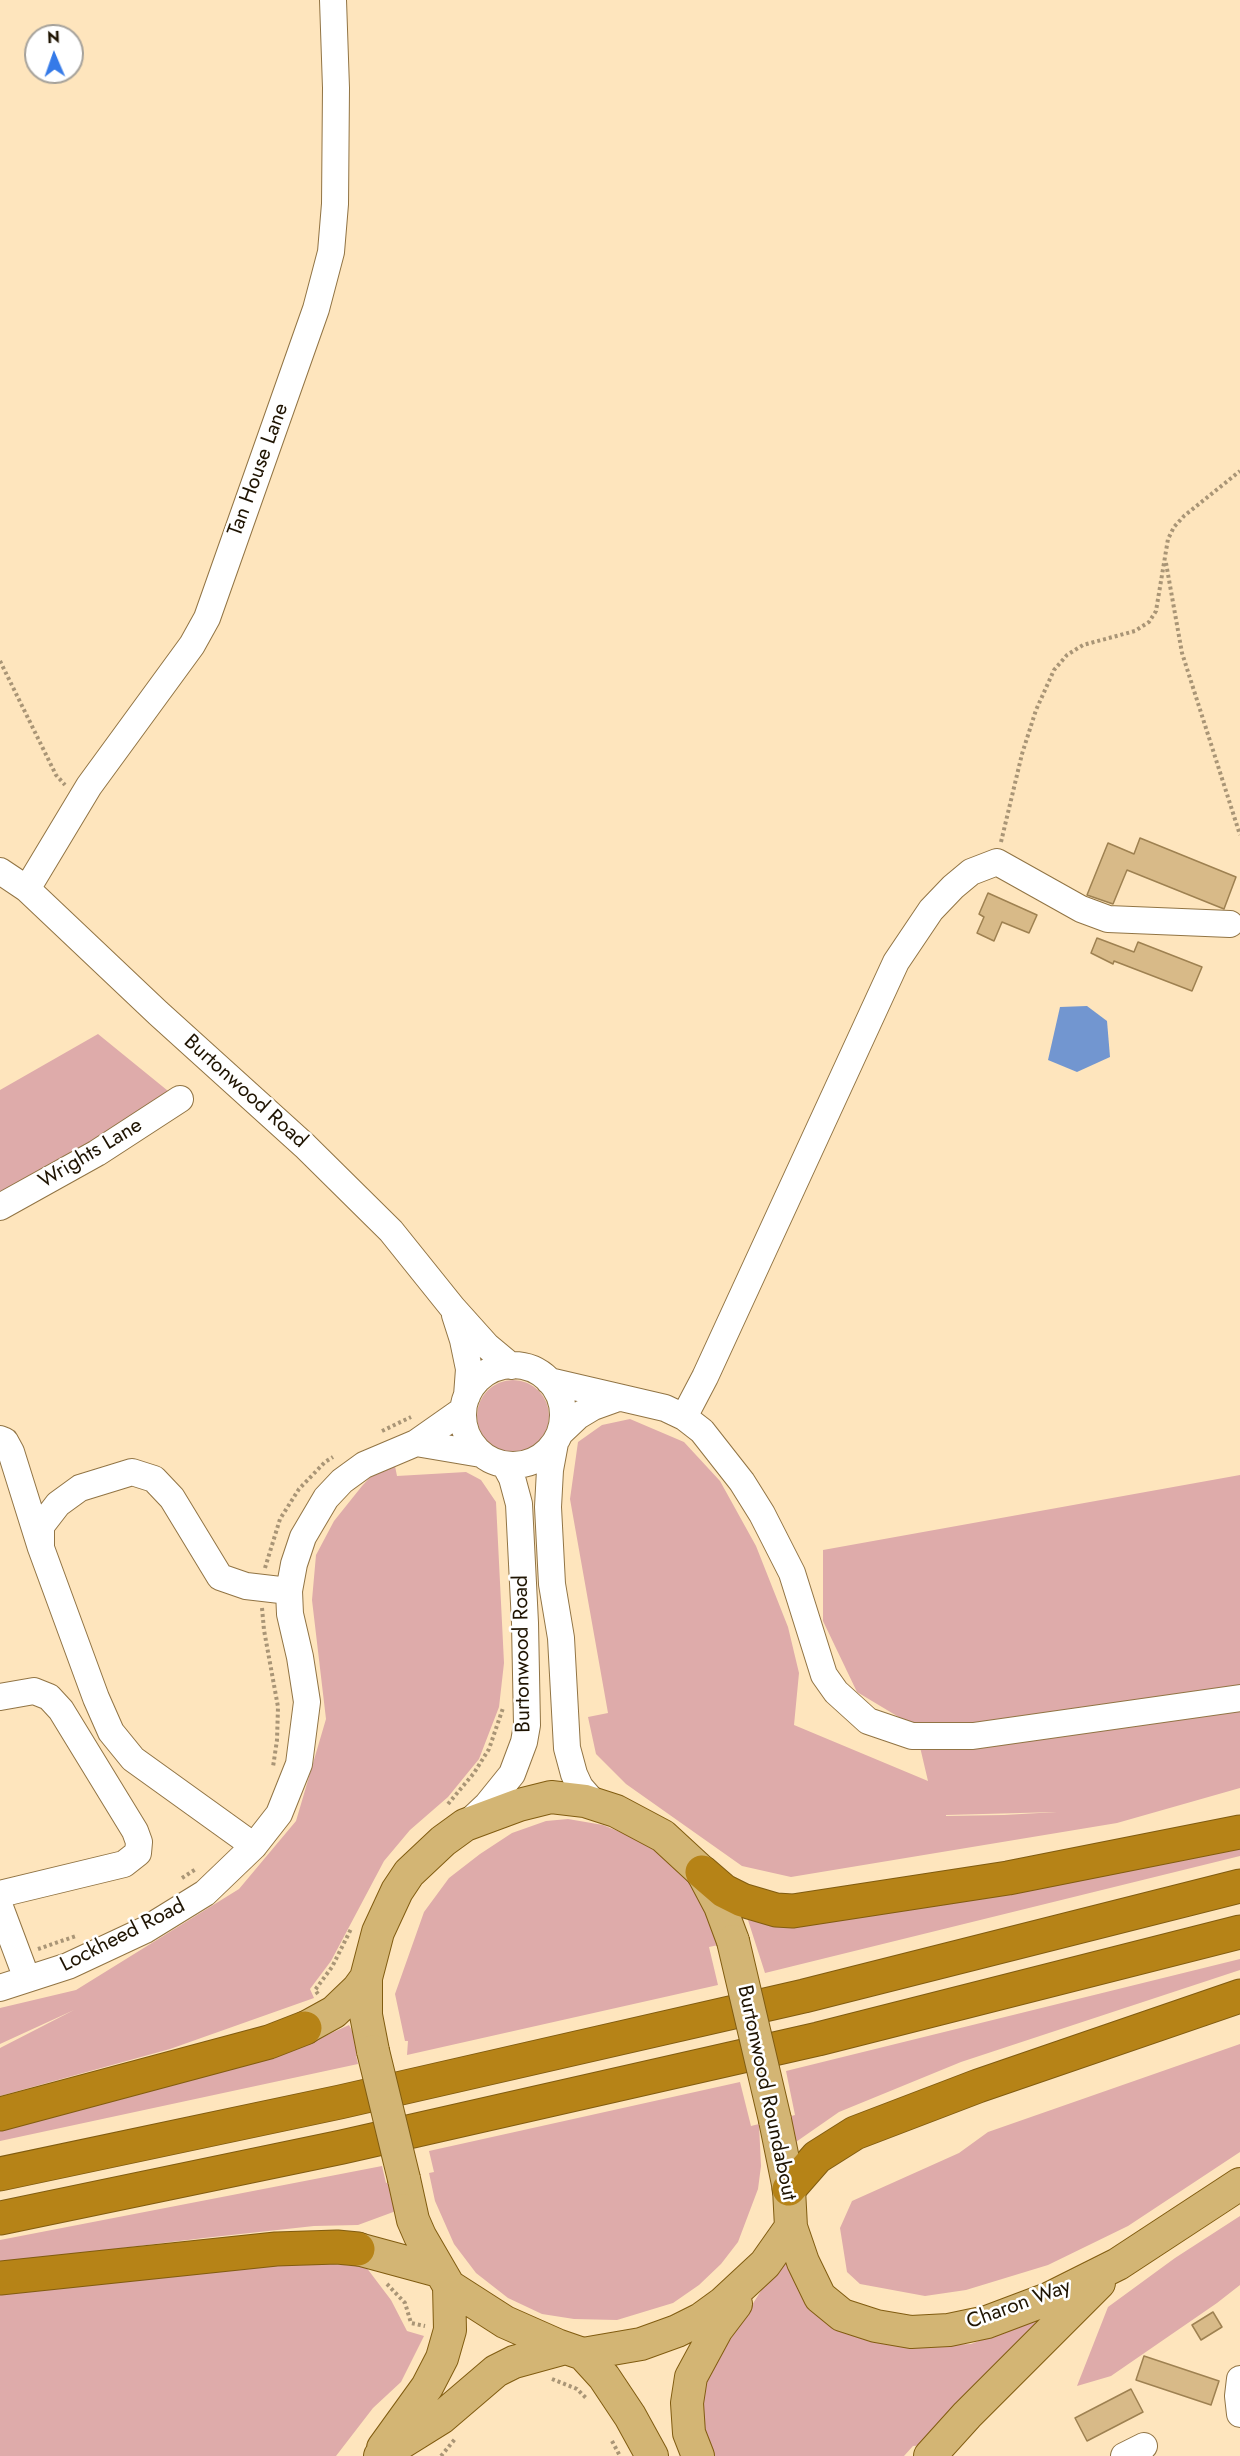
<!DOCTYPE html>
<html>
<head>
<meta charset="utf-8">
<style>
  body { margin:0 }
  #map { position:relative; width:1240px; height:2456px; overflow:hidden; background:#fee5bd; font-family:Jost,sans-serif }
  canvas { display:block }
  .north { position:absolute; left:24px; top:24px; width:60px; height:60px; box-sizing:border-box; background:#fff; border:2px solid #a5a19a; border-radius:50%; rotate:358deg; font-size:16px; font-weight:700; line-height:24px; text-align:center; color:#1f1402 }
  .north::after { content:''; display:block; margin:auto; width:21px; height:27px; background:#357ae8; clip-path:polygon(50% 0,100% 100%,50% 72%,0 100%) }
</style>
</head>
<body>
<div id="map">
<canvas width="1240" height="2456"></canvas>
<div class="north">N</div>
</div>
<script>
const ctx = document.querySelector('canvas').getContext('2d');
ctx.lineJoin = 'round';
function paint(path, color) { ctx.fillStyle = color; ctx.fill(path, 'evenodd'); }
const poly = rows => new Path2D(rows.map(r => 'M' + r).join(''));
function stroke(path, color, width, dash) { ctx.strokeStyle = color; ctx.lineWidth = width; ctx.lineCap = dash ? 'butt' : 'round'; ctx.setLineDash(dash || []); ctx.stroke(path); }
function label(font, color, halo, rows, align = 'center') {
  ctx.font = font + ' Jost,sans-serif'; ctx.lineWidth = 5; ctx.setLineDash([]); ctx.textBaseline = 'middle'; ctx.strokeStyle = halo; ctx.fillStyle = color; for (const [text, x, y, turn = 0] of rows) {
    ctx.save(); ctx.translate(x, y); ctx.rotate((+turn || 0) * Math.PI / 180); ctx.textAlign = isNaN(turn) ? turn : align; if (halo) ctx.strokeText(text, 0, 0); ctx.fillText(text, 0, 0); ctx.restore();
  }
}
const green = poly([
  [98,1034,173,1095,0,1195,0,1090],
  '477 1416a36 36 0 1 1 72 0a36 36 0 1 1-72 0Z',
  [630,1419,684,1442,720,1481,756,1546,788,1627,799,1673,794,1725,928,1781,920,1747,1240,1707,1240,1788,1117,1823,791,1877,742,1866,626,1784,596,1754,588,1717,608,1713,570,1499,578,1442,602,1425],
  [1057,1812,1004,1815,946,1816,946,1815],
  [394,1461,397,1476,466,1472,481,1480,496,1502,504,1663,499,1707,479,1759,448,1797,410,1830,384,1861,331,1961,310,1989,314,1998,170,2049,0,2096,0,2048,74,2010,0,2044,0,2008,76,1990,239,1889,296,1821,326,1719,312,1600,316,1555,334,1521,362,1486,375,1472],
  [1240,1475,1240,1687,976,1723,912,1725,857,1692,823,1621,823,1550],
  [568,1819,603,1825,630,1836,658,1851,682,1872,703,1896,723,1944,709,1947,718,1985,407,2055,408,2041,405,2041,395,1994,424,1912,449,1878,480,1854,512,1833,546,1821],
  [1240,1843,1240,1856,765,1973,747,1917],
  [1240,1959,1240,1970,961,2062,839,2112,793,2144,788,2117,795,2115,786,2071],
  [349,2025,364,2053,356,2055,358,2064,0,2141,0,2124,181,2077,292,2051],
  [1240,2044,1240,2152,1128,2226,1048,2265,966,2290,925,2296,860,2284,847,2272,840,2228,852,2201,959,2153,988,2132],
  [740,2082,751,2126,759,2124,761,2166,758,2189,738,2242,721,2264,699,2285,673,2303,617,2320,574,2319,542,2314,508,2298,476,2273,454,2244,435,2201,429,2173,434,2172,429,2151],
  [382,2166,386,2183,390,2183,396,2211,358,2225,314,2226,204,2238,0,2263,0,2240],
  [1240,2216,1240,2285,1217,2303,1111,2376,1077,2386,1108,2307,1175,2258],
  [783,2256,807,2304,820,2318,858,2337,905,2347,971,2344,1044,2316,927,2445,913,2446,904,2456,711,2456,703,2424,702,2408,704,2392,709,2373],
  [267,2258,366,2267,391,2300,407,2331,424,2336,401,2382,373,2408,336,2456,0,2456,0,2293]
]);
const water = poly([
  [1087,1006,1107,1021,1110,1057,1077,1072,1048,1060,1060,1007]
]);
const building = poly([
  [1140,838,1236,877,1224,909,1127,870,1113,904,1087,895,1108,843,1134,854,1140,838],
  [988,893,1037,915,1029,933,1002,922,994,941,977,933,984,917,979,914,988,893],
  [1097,938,1134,952,1138,942,1202,967,1192,991,1114,961,1113,964,1091,953,1097,938],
  [1213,2312,1222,2327,1201,2340,1192,2325,1213,2312],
  [1144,2356,1219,2381,1211,2405,1136,2380,1144,2356],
  [1131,2389,1143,2412,1087,2441,1075,2418,1131,2389]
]);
const path = poly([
  [1166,563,1182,653,1240,835],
  [0,661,56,775,65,785],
  [1001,842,1022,754,1036,710,1054,670,1067,655,1083,645,1135,631,1149,622,1156,611,1168,539,1174,527,1184,516,1240,471],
  [382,1431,411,1417],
  [265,1568,280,1519,299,1489,325,1462,333,1457],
  [262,1608,264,1630,278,1707,277,1740,273,1767],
  [448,1804,474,1773,489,1749,503,1708],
  [182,1878,196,1869],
  [38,1949,76,1936],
  [318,1994,315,1990,332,1967,351,1929],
  [387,2284,405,2303,411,2323,425,2326],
  [552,2379,577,2389,587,2399],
  [612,2441,620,2456],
  [441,2456,455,2439]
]);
const minor = poly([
  [0,871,27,889,158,1013,305,1146,391,1231,452,1307,487,1346,511,1366],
  [27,889,89,786,192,645,207,618,316,309,331,252,335,204,336,88,333,0],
  [0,1207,97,1153,180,1099],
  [455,1315,463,1340,469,1369,467,1396],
  '463 1415a50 50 0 1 1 100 0a50 50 0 1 1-100 0Z',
  [549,1381,665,1408,684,1417,702,1431,742,1482,762,1514,792,1573,824,1675,836,1692,868,1721,912,1736,973,1736,1240,1698],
  [684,1417,705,1377,896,962,931,910,953,887,971,872,997,862,1081,909,1108,919,1230,924],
  [560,1433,578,1416,593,1407,618,1398],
  [0,1439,5,1441,11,1452,41,1548,96,1698,111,1732,133,1759,254,1846],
  [416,1443,481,1454],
  [555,1443,550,1470,548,1507,552,1584,561,1638,567,1748,574,1774,580,1787,594,1803],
  [41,1548,41,1526,58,1504,80,1488,132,1472,154,1479,172,1498,220,1577,246,1586,289,1591],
  [0,1697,34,1691,49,1697,61,1710,135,1831,139,1842,138,1853,124,1864,0,1894],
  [470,1821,487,1805,512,1774,524,1742,527,1725,525,1623,519,1504,512,1478,505,1465],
  [0,1907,27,1979],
  [0,1988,68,1966,145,1930,205,1893,254,1846,279,1814,299,1764,307,1702,300,1657,290,1614,289,1591,294,1564,303,1537,326,1498,342,1481,364,1465,416,1443,463,1410],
  [1240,2379,1238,2396,1240,2414],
  [1124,2456,1144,2446]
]);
const major = poly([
  [305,2028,334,2012,358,1989,366,1978],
  [373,2051,366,2015,366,1978,378,1932,397,1891,409,1873,443,1841,465,1825,519,1805,551,1797,585,1801,616,1811,663,1836,702,1872,720,1906,733,1941],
  [775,2120,789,2189,791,2227,803,2262,820,2297,842,2315,876,2326,911,2332,949,2330,987,2322,1048,2299,1118,2264,1240,2184],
  [404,2179,413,2220,420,2236,449,2286,505,2322,557,2345,583,2354,641,2344,677,2331,701,2319,723,2303,765,2264,791,2227],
  [358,2249,439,2271],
  [583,2354,604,2377,630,2416,652,2456],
  [383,2448,427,2387,442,2358,450,2330,449,2286],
  [380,2456,441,2418,496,2371,514,2362,565,2348],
  [698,2456,689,2433,687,2403,691,2377,717,2329,736,2304],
  [930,2456,967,2415,1099,2283]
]);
const highway = poly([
  [702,1872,724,1891,742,1900,776,1910,793,1911,1008,1878,1240,1832],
  [0,2114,269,2042,305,2028],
  [0,2174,340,2102,804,1996,1240,1886],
  [789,2189,817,2157,855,2133,978,2086,1240,1996],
  [0,2218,342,2147,818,2039,1240,1932],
  [0,2278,276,2249,337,2247,358,2249]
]);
const majorBridge = poly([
  [733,1941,775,2120],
  [373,2051,404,2179]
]);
const streetNames = [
  ["Tan House Lane",259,470,-70],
  ["Burtonwood Road",245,1092,42],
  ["Wrights Lane",91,1154,-31],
  ["Burtonwood Road",523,1654,-91],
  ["Lockheed Road",123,1936,-27],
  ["Burtonwood Roundabout",766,2093,78],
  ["Charon Way",1019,2305,-20]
];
paint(green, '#deabaa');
paint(water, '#7296d0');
paint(building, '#d8ba88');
stroke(building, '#9e8151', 1.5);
stroke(minor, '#917444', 28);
stroke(major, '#815c10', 34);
stroke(highway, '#815c10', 35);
stroke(path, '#a99576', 4, [3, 3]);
stroke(minor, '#fff', 26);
stroke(major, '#d3b574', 32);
stroke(highway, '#b68317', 33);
stroke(majorBridge, '#815c10', 34, []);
stroke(majorBridge, '#d3b574', 32);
label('21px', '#1f1402', '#fff', streetNames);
</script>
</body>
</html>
